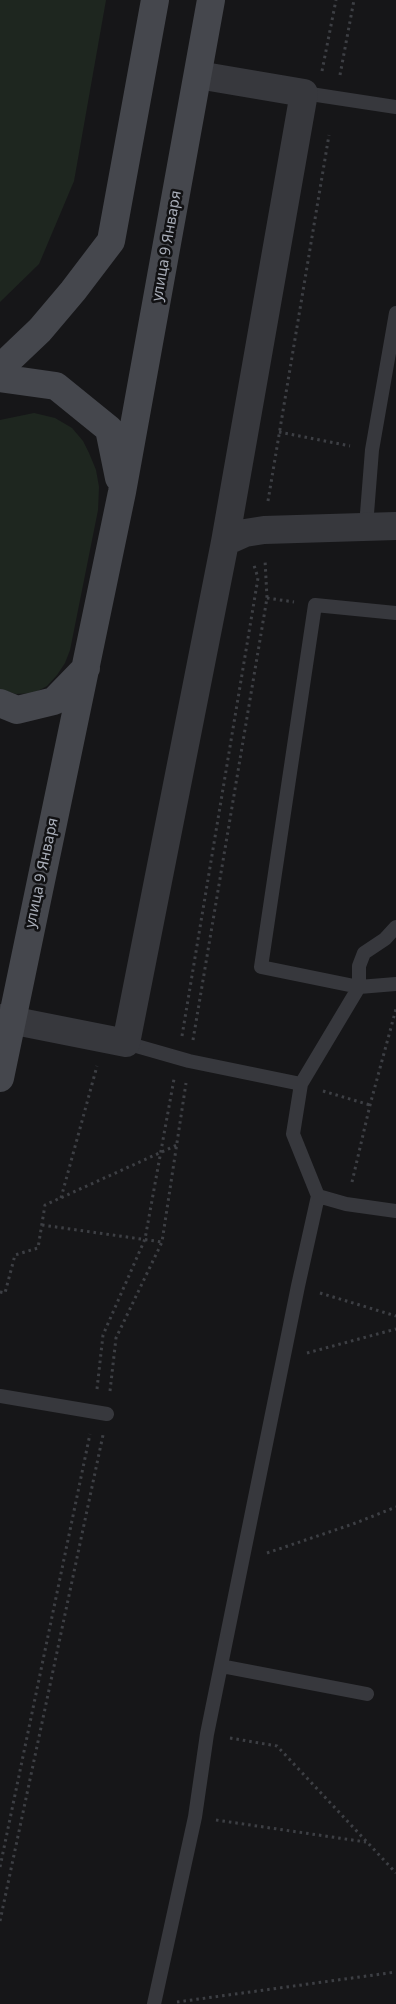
<!DOCTYPE html>
<html>
<head>
<meta charset="utf-8">
<style>
  body { margin:0 }
  canvas { display:block; background:#161618 }
</style>
</head>
<body>
<canvas width="396" height="2004"></canvas>
<script>
const ctx = document.querySelector('canvas').getContext('2d');
ctx.lineJoin = 'round';
function paint(path, color) { ctx.fillStyle = color; ctx.fill(path, 'evenodd'); }
const poly = rows => new Path2D(rows.map(r => 'M' + r).join(''));
function stroke(path, color, width, dash) { ctx.strokeStyle = color; ctx.lineWidth = width; ctx.lineCap = dash ? 'butt' : 'round'; ctx.setLineDash(dash || []); ctx.stroke(path); }
function label(font, color, halo, rows, align = 'center') {
  ctx.font = font + ' "Noto Sans",sans-serif'; ctx.lineWidth = 5; ctx.setLineDash([]); ctx.textBaseline = 'middle'; ctx.strokeStyle = halo; ctx.fillStyle = color; for (const [text, x, y, turn = 0] of rows) {
    ctx.save(); ctx.translate(x, y); ctx.rotate((+turn || 0) * Math.PI / 180); ctx.textAlign = isNaN(turn) ? turn : align; if (halo) ctx.strokeText(text, 0, 0); ctx.fillText(text, 0, 0); ctx.restore();
  }
}
const green = poly([
  [0,0,106,0,74,181,39,264,0,302],
  [34,413,55,418,72,428,83,441,89,453,96,470,99,487,98,510,70,650,65,663,57,675,47,686,34,693,16,694,0,689,0,420]
]);
const path = poly([
  [322,71,336,0],
  [340,75,354,0],
  [279,432,350,446],
  [268,501,329,135],
  [267,598,294,602],
  [182,1036,258,578,253,562],
  [193,1040,267,598,265,560],
  [323,1091,370,1105],
  [352,1182,370,1105,396,1009],
  [61,1198,97,1066],
  [42,1225,162,1242],
  [0,1292,5,1293,15,1255,38,1248,45,1205,177,1145],
  [320,1293,396,1316],
  [307,1353,396,1329],
  [97,1389,103,1335,145,1239,174,1079],
  [110,1391,116,1338,162,1242,186,1083],
  [267,1553,353,1524,396,1507],
  [230,1738,277,1746,396,1873],
  [216,1820,366,1842],
  [0,1867,90,1434],
  [0,1921,103,1435],
  [177,2002,396,1972]
]);
const service = poly([
  [304,93,396,107],
  [366,526,372,450,396,313],
  [396,613,315,605,261,967,359,987,359,966,364,953,385,939,396,927],
  [126,1043,189,1061,301,1084,359,987,396,984],
  [301,1084,293,1134,318,1196,346,1204,396,1211],
  [0,1396,107,1414],
  [221,1666,367,1694],
  [154,2004,195,1817,207,1734,298,1286,318,1196]
]);
const minor = poly([
  [225,542,245,533,264,530,396,526],
  [0,1018,126,1043,225,542,304,93,198,75]
]);
const secondary = poly([
  [0,368,40,330,73,291,111,241,155,0],
  [0,378,56,386,109,429,119,478],
  [0,703,17,710,54,701,86,668],
  [0,1078,122,492,211,0]
]);
const streetNames = [
  ["улица 9 Января",167,246,-80],
  ["улица 9 Января",42,873,-78]
];
paint(green, '#1e261f');
stroke(path, '#3d3f44', 3, [2.5, 4]);
stroke(service, '#37383d', 14);
stroke(minor, '#37383d', 28);
stroke(secondary, '#45474d', 28);
label('15px', '#a8adb8', '#111113', streetNames);
</script>
</body>
</html>
